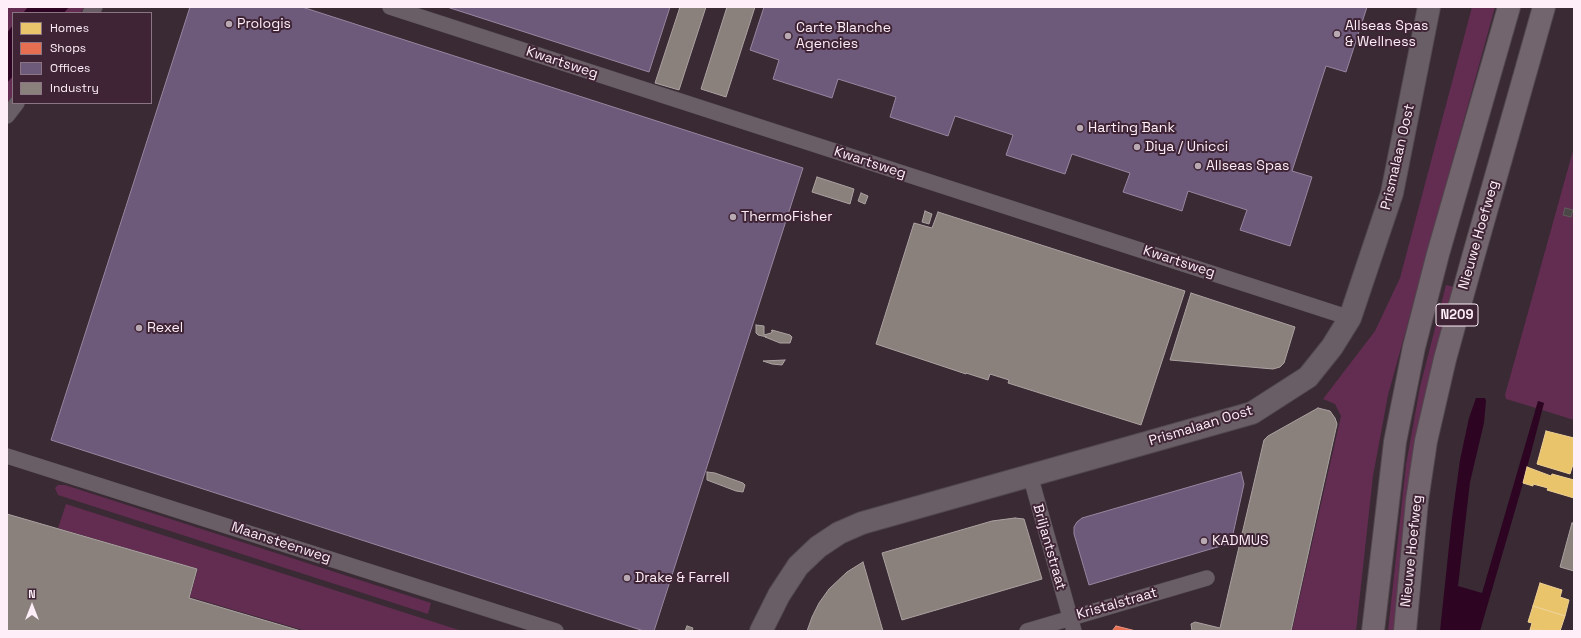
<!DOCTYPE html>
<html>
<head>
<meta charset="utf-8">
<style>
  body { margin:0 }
  #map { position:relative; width:1581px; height:638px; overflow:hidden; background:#392a34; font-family:"Space Grotesk",sans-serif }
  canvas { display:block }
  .frame { position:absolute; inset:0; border:8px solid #fdeef7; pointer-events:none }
  .legend { position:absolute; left:12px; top:12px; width:140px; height:92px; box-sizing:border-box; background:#3f2435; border:1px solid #8b7583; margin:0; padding:5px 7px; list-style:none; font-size:12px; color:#fdeef7 }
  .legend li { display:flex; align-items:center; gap:8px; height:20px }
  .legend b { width:20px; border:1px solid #8b7583 }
  .north { position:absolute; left:12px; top:586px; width:40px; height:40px; -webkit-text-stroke:3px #3f2435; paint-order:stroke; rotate:0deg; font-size:11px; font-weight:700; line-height:16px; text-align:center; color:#fdeef7 }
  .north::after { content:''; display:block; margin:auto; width:14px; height:18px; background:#fdeef7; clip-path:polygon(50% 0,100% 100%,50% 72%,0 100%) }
</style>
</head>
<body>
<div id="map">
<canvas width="1581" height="638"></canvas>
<div class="frame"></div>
<ul class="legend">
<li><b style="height:11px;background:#e9c46a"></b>Homes</li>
<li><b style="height:11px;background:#e76f51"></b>Shops</li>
<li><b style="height:11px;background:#6d597a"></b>Offices</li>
<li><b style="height:11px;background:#8a817c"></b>Industry</li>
</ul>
<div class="north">N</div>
</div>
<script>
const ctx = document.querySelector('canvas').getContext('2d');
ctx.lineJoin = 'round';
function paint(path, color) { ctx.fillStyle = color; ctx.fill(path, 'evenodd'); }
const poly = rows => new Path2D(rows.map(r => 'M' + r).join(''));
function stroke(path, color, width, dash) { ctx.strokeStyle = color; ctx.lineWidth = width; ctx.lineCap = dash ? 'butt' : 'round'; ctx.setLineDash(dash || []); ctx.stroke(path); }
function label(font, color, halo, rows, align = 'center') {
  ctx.font = font + ' "Space Grotesk",sans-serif'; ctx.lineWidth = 4; ctx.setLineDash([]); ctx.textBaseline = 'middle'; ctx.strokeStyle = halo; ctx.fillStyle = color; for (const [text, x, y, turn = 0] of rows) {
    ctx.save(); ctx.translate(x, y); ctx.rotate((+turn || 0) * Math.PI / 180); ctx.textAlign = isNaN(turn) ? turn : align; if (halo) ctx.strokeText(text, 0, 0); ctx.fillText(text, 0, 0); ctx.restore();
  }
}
const green = poly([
  [7,7,85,7,80,13,13,13,13,96,7,103],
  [1472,7,1495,7,1388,395,1373,476,1356,631,1292,631,1341,416,1335,404,1323,399,1375,331,1400,278],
  [1574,147,1574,420,1542,410,1544,403,1538,401,1536,408,1506,399,1505,395],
  [1446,285,1454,287,1401,555,1394,631,1388,631,1406,465,1420,387],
  [58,485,65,485,431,603,428,614,58,495,55,488],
  [66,504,462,631,306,631,190,597,198,569,58,528]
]);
const water = poly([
  [28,7,69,7,64,13,23,13],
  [13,25,13,76,7,83,7,33],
  [1476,398,1485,398,1486,401,1484,423,1470,482,1458,586,1482,593,1538,401,1544,403,1523,483,1480,631,1440,631,1452,518,1460,460,1469,418]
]);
const homes = poly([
  [1546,431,1574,438,1574,461,1570,474,1537,464,1546,431],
  [1527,467,1551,476,1552,474,1574,480,1574,498,1547,490,1548,488,1533,484,1533,486,1523,483,1527,467],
  [1540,583,1562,590,1560,597,1569,600,1565,616,1533,606,1540,583],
  [1533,606,1565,616,1560,631,1530,630,1532,623,1528,622,1533,606]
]);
const shops = poly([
  [1116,626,1136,631,1112,631,1116,626]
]);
const offices = poly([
  [190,7,302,7,803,168,654,631,644,631,51,440,190,7],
  [447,7,670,7,649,72,447,7],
  [764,7,1367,7,1346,72,1326,66,1292,171,1312,177,1290,246,1240,230,1247,210,1188,191,1182,211,1123,192,1130,173,1072,154,1065,174,1006,155,1013,135,955,116,948,136,890,117,896,97,838,79,832,98,773,79,779,60,750,50,764,7],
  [1241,472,1244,484,1231,543,1089,585,1074,534,1074,527,1077,522,1082,518,1241,472]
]);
const industry = poly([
  [680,7,706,7,679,90,655,83,680,7],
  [727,7,755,7,726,97,701,89,727,7],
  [817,177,854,189,850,204,812,192,817,177],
  [861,193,868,196,865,204,858,201,861,193],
  [925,211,932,214,929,224,922,222,925,211],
  [938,212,1185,291,1141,425,1008,383,1009,380,990,374,988,380,966,373,966,374,876,344,914,223,932,228,938,212],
  [1191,293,1295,327,1284,363,1280,367,1273,369,1170,360,1191,293],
  [756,325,764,326,764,335,771,333,773,331,771,331,772,330,790,335,792,337,790,343,780,343,765,337,767,337,758,335,756,333,756,325],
  [785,360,782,365,772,364,763,361,785,360],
  [1318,408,1330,411,1335,418,1337,424,1291,631,1192,631,1191,624,1195,622,1220,628,1264,440,1268,436,1318,408],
  [707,472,715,473,743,483,745,485,743,492,736,491,707,480,707,472],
  [7,514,197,569,189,598,301,631,7,631,7,514],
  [1015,518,1024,519,1042,579,902,620,882,553,992,521,1015,518],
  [1572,523,1574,523,1574,571,1560,567,1572,523],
  [863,562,883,631,807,631,812,617,819,603,829,589,847,572,863,562],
  [687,626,693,628,692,631,685,631,687,626]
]);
const building = poly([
  [1565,208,1573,210,1571,217,1563,215,1565,208]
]);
const street = poly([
  [390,7,1350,318],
  [90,13,95,7],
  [7,116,17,103],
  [7,456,556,631],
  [1030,475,1074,631],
  [1027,631,1207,578]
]);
const secondary = poly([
  [761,631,779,595,798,566,818,547,839,533,862,523,1252,413,1308,377,1332,347,1350,318,1392,193,1429,7]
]);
const primary = poly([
  [1373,631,1395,442,1414,347,1438,254,1509,7],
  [1405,631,1417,501,1426,441,1445,359,1472,261,1544,7]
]);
const markers = [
  [229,24,4,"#b8a9b3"],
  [1337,34,4,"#b8a9b3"],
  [788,36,4,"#b8a9b3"],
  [1080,128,4,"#b8a9b3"],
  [1137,147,4,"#b8a9b3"],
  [1198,166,4,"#b8a9b3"],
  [733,217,4,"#b8a9b3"],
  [139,328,4,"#b8a9b3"],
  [1204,541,4,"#b8a9b3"],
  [627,578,4,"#b8a9b3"]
];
const shields = [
  [1457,315,42]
];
const shieldNames = [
  ["N209",1457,315]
];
const poiNames = [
  ["Prologis",237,24],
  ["Allseas Spas",1345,26],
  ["& Wellness",1345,42],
  ["Carte Blanche",796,28],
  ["Agencies",796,44],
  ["Harting Bank",1088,128],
  ["Diya / Unicci",1145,147],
  ["Allseas Spas",1206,166],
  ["ThermoFisher",741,217],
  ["Rexel",147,328],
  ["KADMUS",1212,541],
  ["Drake & Farrell",635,578]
];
const streetNames = [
  ["Kwartsweg",562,63,18],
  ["Prismalaan Oost",1398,157,-77],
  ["Kwartsweg",870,163,18],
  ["Nieuwe Hoefweg",1479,235,-74],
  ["Kwartsweg",1179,262,18],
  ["Prismalaan Oost",1201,426,-17],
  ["Maansteenweg",281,543,18],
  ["Briljantstraat",1049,547,74],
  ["Nieuwe Hoefweg",1412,551,-84],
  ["Kristalstraat",1117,604,-16]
];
paint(green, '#622d51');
paint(water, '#2d0522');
paint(homes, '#e9c46a');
stroke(homes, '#efd194', 1);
paint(shops, '#e76f51');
stroke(shops, '#ee9583', 1);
paint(offices, '#6d597a');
stroke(offices, '#9886a0', 1);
paint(industry, '#8a817c');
stroke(industry, '#aca2a1', 1);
paint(building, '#4a4746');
stroke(building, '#605d5c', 1);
stroke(street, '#53484f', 16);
stroke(secondary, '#53484f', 24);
stroke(primary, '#53484f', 24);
stroke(street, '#695e65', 15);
stroke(secondary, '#695e65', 22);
stroke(primary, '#73656e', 22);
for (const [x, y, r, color] of markers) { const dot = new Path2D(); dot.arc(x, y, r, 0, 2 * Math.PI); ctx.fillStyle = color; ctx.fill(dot); stroke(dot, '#3f2435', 1.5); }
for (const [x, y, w] of shields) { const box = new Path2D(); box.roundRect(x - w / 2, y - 11, w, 22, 3); ctx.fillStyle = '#3f2435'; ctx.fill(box); stroke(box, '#fdeef7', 1); }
label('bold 13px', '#fdeef7', null, shieldNames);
label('14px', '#fdeef7', '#3f2435', poiNames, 'left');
label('14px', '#fdeef7', '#3f2435', streetNames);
</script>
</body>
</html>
